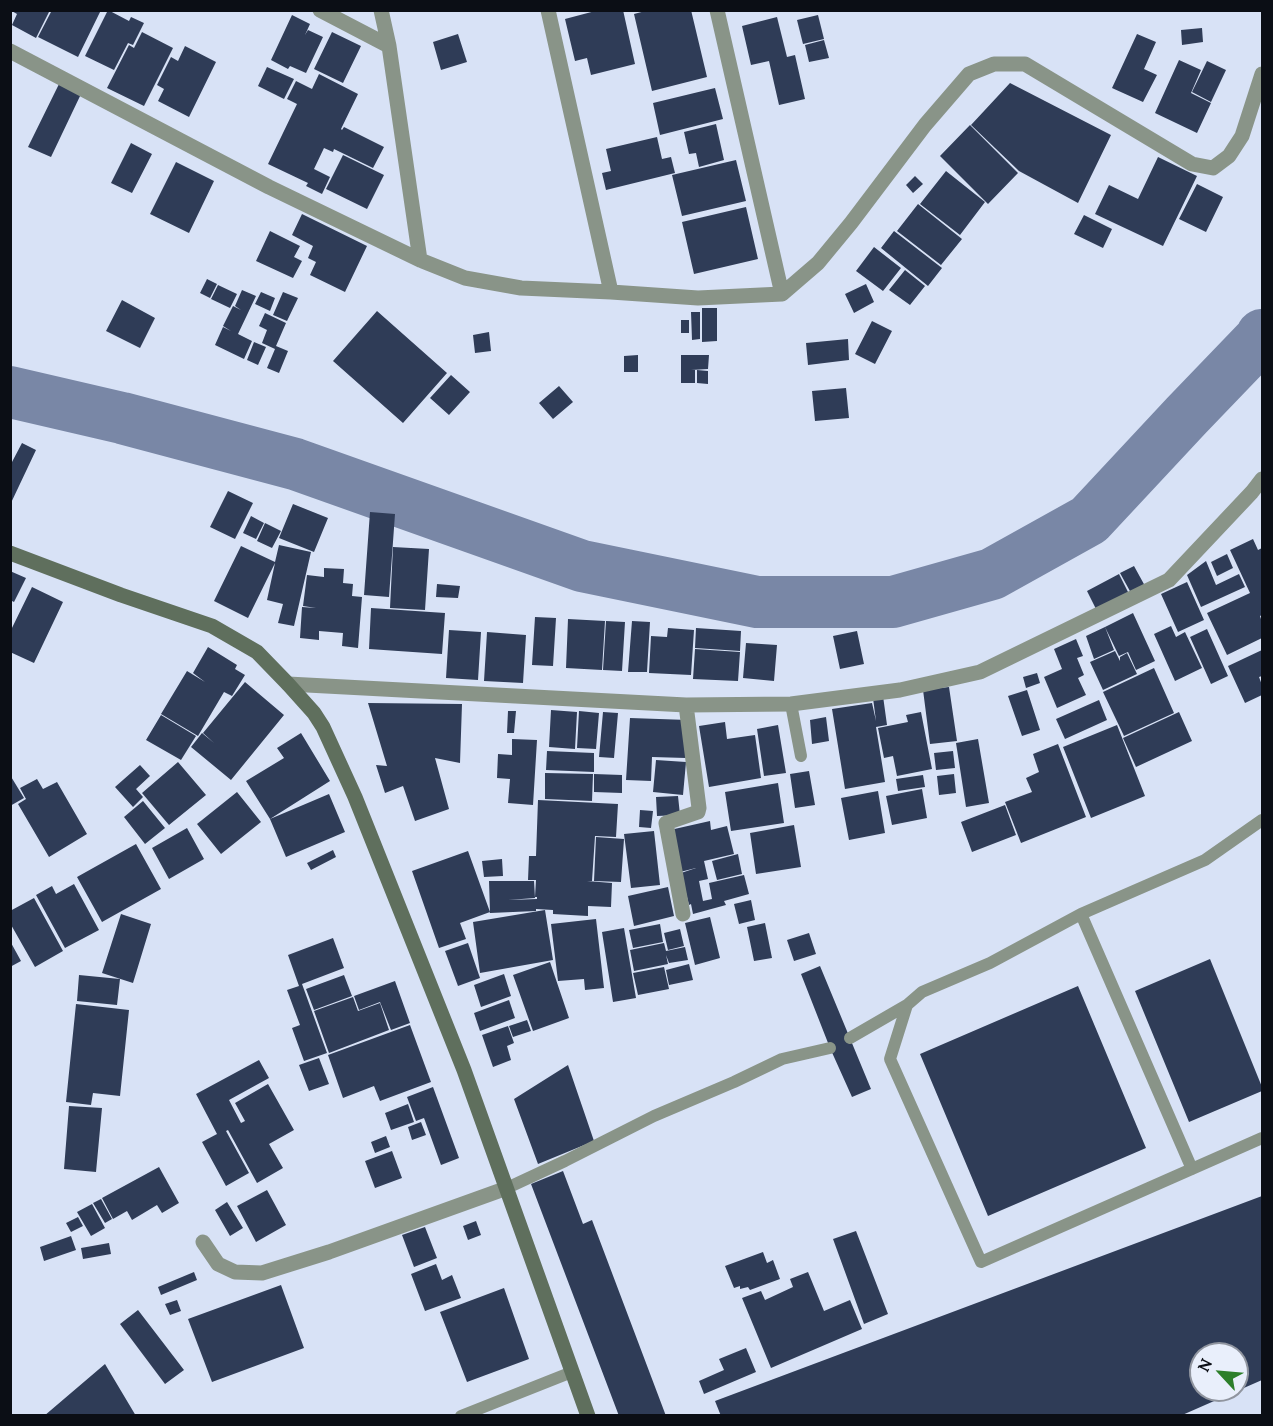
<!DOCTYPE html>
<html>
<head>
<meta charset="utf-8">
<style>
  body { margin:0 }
  #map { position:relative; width:1273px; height:1426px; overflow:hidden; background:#d8e2f6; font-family:Lora,serif }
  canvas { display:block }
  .frame { position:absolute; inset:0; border:12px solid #0b0e15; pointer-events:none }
  .north { position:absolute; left:1189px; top:1342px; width:60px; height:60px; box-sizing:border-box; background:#e9effb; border:2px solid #90959f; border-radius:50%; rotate:296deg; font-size:16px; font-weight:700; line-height:24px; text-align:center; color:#0b0e15 }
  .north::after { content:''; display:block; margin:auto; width:21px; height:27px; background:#2d7f2a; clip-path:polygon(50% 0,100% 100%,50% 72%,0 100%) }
</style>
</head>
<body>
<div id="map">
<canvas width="1273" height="1426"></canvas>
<div class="frame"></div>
<div class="north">N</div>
</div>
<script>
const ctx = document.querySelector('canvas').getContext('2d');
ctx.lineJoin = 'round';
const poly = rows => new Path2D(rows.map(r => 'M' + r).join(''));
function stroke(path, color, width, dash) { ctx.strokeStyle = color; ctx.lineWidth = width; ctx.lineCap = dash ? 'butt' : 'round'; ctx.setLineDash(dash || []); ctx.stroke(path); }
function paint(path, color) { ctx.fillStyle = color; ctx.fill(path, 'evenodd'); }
const stream = poly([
  [1261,338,1262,339]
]);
const river = poly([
  [10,392,122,418,295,464,582,566,757,602,893,602,992,574,1089,520,1186,416,1261,338,1262,335]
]);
const building = poly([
  [10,10,50,10,36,38,12,25,17,14],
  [52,10,101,10,78,57,38,37],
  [108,10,129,21,131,17,144,23,133,45,128,43,114,70,85,56],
  [599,10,623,10,635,64,591,75,587,58,575,61,565,19],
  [649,10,691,10,707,77,652,91,634,14],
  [292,15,310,24,305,35,308,30,323,37,306,73,290,66,288,69,271,60],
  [818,15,824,39,803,44,797,20],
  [777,17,787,57,795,55,805,99,779,105,769,61,751,65,742,26],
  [1202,28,1203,42,1182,45,1181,30],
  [142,32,173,48,144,106,107,88,129,45,134,48],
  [332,32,361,46,343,83,314,69],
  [458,34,467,62,441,70,433,42],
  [1137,34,1156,42,1144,69,1157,75,1143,102,1112,88],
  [824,40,829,58,809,62,805,45],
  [185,46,216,62,189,117,158,101,164,89,157,85,171,57,178,61],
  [1179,60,1201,70,1191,93,1211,103,1197,133,1155,113],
  [1207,61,1226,70,1211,102,1192,92],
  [267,67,294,79,284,99,258,86],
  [319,74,358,94,341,129,342,130,344,127,384,147,373,168,334,149,333,152,324,148,314,169,330,177,322,194,306,186,308,183,268,164,297,104,287,99,296,81,312,89],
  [1010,83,1111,135,1078,203,1019,171,971,125],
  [59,84,81,94,51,157,28,147],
  [715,88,723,119,660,135,653,103],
  [716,124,724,160,699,167,696,153,689,154,684,132],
  [970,125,1018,173,988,204,940,156],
  [657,137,662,159,671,157,675,173,606,190,602,173,611,171,606,149],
  [131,143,152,154,132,193,111,183],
  [343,155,384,175,367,209,326,189],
  [1158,157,1197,176,1163,246,1095,214,1109,185,1138,199],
  [736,160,746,201,682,216,672,175],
  [176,162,214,181,189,233,150,214],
  [946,171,985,202,960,235,920,204],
  [915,176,923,184,913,193,906,185],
  [1197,184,1223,197,1206,232,1179,219],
  [918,204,962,239,941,265,897,231],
  [746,207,758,259,694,274,682,222],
  [302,214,367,246,345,292,310,275,316,262,308,258,313,246,292,235],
  [1084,215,1112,229,1103,248,1074,234],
  [270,231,300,246,294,257,302,261,293,278,256,261],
  [894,231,942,268,928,286,881,248],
  [874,247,901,268,883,291,856,271],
  [905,270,925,286,910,305,889,290],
  [207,279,217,284,210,298,200,293],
  [866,284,874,302,854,313,845,294],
  [218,285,237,294,230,308,211,299],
  [242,290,256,296,238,334,252,341,244,359,215,345,223,327,231,331,223,326,233,306,241,310,235,306],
  [261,292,275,298,270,311,255,304],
  [283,292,298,298,287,321,273,315],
  [122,300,155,318,140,348,106,331],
  [702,308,717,308,717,341,702,342],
  [377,311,447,373,403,423,333,361],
  [691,312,700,312,700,339,692,340],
  [265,313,286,323,276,346,288,351,279,373,267,368,275,349,262,343,267,330,259,326],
  [681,320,689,320,689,333,681,333],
  [872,321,892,331,875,364,855,354],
  [489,332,491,351,475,353,473,335],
  [848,339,849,360,808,365,806,343],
  [254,342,266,347,258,365,247,360],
  [638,355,638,372,624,372,624,356],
  [681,355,709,355,708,369,691,370,695,370,695,383,681,383],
  [697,370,708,371,708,384,697,383],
  [451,375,470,392,449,415,430,398],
  [559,386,573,402,553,419,539,403],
  [846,388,849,418,815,421,812,391],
  [22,443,36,450,10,505,10,461,12,462],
  [228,491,253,503,235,539,210,527],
  [293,504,328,518,314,552,279,538],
  [370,512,395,514,389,597,364,595],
  [251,516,264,523,256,539,243,533],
  [265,523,281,531,272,548,257,541],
  [1253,539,1258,550,1262,548,1262,615,1260,616,1262,622,1262,638,1227,655,1207,613,1250,593,1230,550],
  [279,545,311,552,294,626,278,623,283,604,267,600,275,563,248,618,214,601,241,546,275,562],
  [393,547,429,549,425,610,390,608],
  [1227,554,1233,568,1217,576,1211,562],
  [1206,561,1216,585,1239,574,1245,587,1201,607,1187,575],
  [1134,566,1145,586,1131,593,1120,573],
  [324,568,344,569,343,583,353,584,352,596,362,597,358,648,342,646,343,633,319,631,319,640,300,638,302,607,316,608,303,606,307,575,324,577],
  [10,571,26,578,14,602,10,600],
  [1119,574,1129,594,1097,611,1087,591],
  [1187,582,1204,620,1178,632,1161,594],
  [437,584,460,586,458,598,436,597],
  [32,587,63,602,34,663,10,652,10,632],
  [371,608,445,613,442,654,369,649],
  [1133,613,1155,661,1136,670,1128,652,1119,656,1105,627],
  [535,617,556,618,553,666,532,665],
  [568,619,605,621,602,670,566,668],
  [606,621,625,622,622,671,603,670],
  [632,621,650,622,647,672,628,672],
  [1171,626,1176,637,1185,632,1202,668,1175,681,1154,634],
  [1105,627,1114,650,1094,659,1086,636],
  [668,628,694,630,691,675,649,673,651,636,667,637],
  [696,628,741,631,740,651,695,648],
  [1207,629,1228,676,1211,684,1190,637],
  [449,630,481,632,478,680,446,678],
  [857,631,864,664,840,669,833,636],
  [487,632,526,635,523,683,484,681],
  [1076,639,1083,656,1077,658,1084,675,1078,678,1086,695,1057,708,1044,677,1062,669,1054,649],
  [746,643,777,645,774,681,743,678],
  [208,647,237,665,235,669,245,675,232,696,224,692,198,736,161,714,187,671,205,682,193,673],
  [695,649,740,652,738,681,693,679],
  [1262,650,1262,676,1259,677,1262,685,1262,695,1245,703,1228,666],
  [1115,651,1120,661,1120,657,1127,653,1137,674,1103,690,1090,662],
  [1154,668,1174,713,1124,736,1103,692],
  [1037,673,1040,683,1026,688,1023,677],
  [245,682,284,715,231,780,191,747,202,733,214,743,203,733],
  [949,687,957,741,930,744,923,690],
  [1027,690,1040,730,1022,736,1008,696],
  [883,696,887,725,876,727,885,782,845,789,832,709,872,703,876,721,873,698],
  [1099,700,1107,720,1065,739,1056,719],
  [368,703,462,704,460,763,435,758,449,809,415,821,403,786,385,793,376,765,387,766],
  [551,710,577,712,575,749,549,747],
  [508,711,516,711,514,733,507,733],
  [579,711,599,713,596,749,577,748],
  [603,712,618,713,614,758,599,757],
  [921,712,932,769,897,776,893,756,884,758,878,728,908,722,906,715],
  [1179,712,1192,741,1136,767,1123,738],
  [161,715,196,736,181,760,146,740],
  [826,717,829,741,812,744,810,720],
  [630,718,688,720,686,758,652,757,651,781,626,780],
  [725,722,727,739,755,735,761,778,709,787,699,726],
  [778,725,786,773,764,776,757,729],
  [1117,725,1145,796,1091,818,1063,747],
  [301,733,330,781,270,819,246,781,284,758,277,748],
  [512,739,537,740,533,805,508,803,510,779,497,778,498,754,512,755],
  [978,739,989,803,966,807,956,743],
  [1058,744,1086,817,1021,843,1005,802,1032,792,1026,778,1039,772,1033,754],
  [547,751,594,753,594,772,546,770],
  [953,751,955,768,936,770,934,753],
  [656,760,686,762,683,795,653,792],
  [178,762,206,795,169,825,142,793],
  [140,765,150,776,136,789,143,797,133,807,115,787],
  [809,771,815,805,795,808,790,774],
  [545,773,593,774,592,801,545,799],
  [594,774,622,775,622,793,594,792],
  [954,774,956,793,939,795,937,776],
  [10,775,24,798,10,806],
  [923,775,925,787,898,791,896,779],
  [37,779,43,789,57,782,87,834,49,857,18,804,26,799,20,788],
  [778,783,784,823,731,831,725,792],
  [922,789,927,818,892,825,886,796],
  [878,791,885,833,849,840,841,798],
  [237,792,261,822,221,854,197,824],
  [329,794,345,832,286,857,270,819],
  [678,796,680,815,657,816,656,797],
  [538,800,618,804,616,837,595,836,592,881,587,881,612,883,611,907,588,906,588,916,553,914,553,910,536,909,536,911,490,913,489,881,534,881,535,898,508,900,537,899,537,897,535,897,536,880,528,880,529,856,536,856],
  [143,801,165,828,145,844,124,817],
  [1005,805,1016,835,972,852,961,822],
  [640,810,653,811,651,828,639,827],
  [710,821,711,830,727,826,734,854,704,861,708,879,699,881,703,901,712,899,709,883,744,875,749,894,724,901,726,905,693,914,691,904,689,905,681,873,696,868,680,872,670,830],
  [794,825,801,867,756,874,750,833],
  [187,828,204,859,169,879,152,848],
  [654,831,660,885,631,888,624,834],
  [596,837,624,839,621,882,594,881],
  [136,844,161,889,102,922,77,877],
  [333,850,336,857,311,870,307,863],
  [468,851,490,912,460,923,466,939,439,948,412,871],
  [738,854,742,874,717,880,712,861],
  [502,859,503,876,484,877,482,861],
  [74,884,99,930,65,948,36,895,52,886,56,894],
  [668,887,674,916,634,926,628,896],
  [34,898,63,951,35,967,10,923,10,911],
  [751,900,755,920,739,924,734,904],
  [545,910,553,960,480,973,473,922],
  [121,914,151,924,133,983,102,973],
  [710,917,720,958,695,965,685,923],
  [596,919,604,988,585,990,584,979,558,981,551,924],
  [765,923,772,958,754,961,747,927],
  [660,924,663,942,633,948,629,930],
  [624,928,636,998,613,1002,602,932],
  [680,929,684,946,668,950,664,933],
  [809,933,816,954,794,961,787,940],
  [333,938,344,968,302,984,327,1053,304,1061,292,1028,300,1025,287,990,299,986,288,955],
  [10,941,21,961,10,967],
  [468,943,480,978,458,986,445,951],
  [664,943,666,951,685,947,688,960,669,963,666,955,668,964,634,971,630,950],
  [1210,959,1262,1087,1262,1091,1189,1122,1135,991],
  [550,962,569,1018,533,1031,513,975],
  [689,964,693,980,669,985,666,970],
  [820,966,871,1089,852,1097,830,1048,801,974],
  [664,967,669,989,638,995,633,973],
  [504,974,511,996,481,1007,474,985],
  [79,975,120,979,117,1005,77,1001],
  [344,975,352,996,314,1010,306,989],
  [395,981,410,1023,391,1030,380,1002,359,1010,354,996],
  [1078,986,1146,1148,988,1216,920,1054],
  [353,997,358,1011,380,1003,389,1030,329,1053,314,1011],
  [509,1000,515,1018,480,1031,474,1013],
  [76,1004,129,1010,120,1096,93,1093,91,1105,66,1102],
  [527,1020,531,1031,513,1037,509,1026],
  [410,1025,431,1082,380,1101,374,1086,343,1098,328,1055],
  [508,1026,514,1043,507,1046,511,1060,493,1067,482,1035],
  [319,1058,329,1084,309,1091,299,1065],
  [259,1060,269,1078,229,1100,241,1123,245,1121,235,1103,268,1084,294,1130,269,1144,283,1168,257,1183,228,1130,226,1131,249,1173,226,1186,202,1142,217,1134,196,1094],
  [568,1065,594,1141,538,1164,514,1099],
  [433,1087,459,1158,441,1165,424,1118,416,1121,407,1097],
  [408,1104,414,1122,391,1130,385,1113],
  [69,1106,102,1108,96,1172,64,1169],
  [421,1122,426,1135,412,1140,408,1127],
  [386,1136,390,1147,375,1153,371,1142],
  [392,1151,402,1178,375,1188,365,1161],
  [159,1167,179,1203,162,1213,157,1205,132,1220,127,1211,113,1219,102,1198],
  [563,1171,583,1224,592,1220,666,1416,619,1416,531,1184],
  [267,1190,286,1225,256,1242,237,1206],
  [1262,1196,1262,1380,1180,1416,721,1416,715,1401],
  [1201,1354,1237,1354,1237,1390,1201,1390],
  [101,1199,112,1219,105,1223,93,1203],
  [227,1202,243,1228,230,1236,215,1210],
  [92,1204,105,1228,91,1236,77,1212],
  [78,1217,83,1226,71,1232,66,1223],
  [476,1221,481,1235,468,1240,463,1226],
  [425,1227,437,1258,414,1267,402,1235],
  [856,1231,888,1314,864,1324,833,1239],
  [71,1236,76,1250,44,1261,40,1247],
  [109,1243,111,1254,83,1259,81,1248],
  [763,1252,767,1263,773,1260,780,1279,750,1290,748,1287,740,1289,740,1286,734,1288,725,1266],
  [436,1264,442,1280,452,1275,461,1298,425,1311,411,1274],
  [194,1272,197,1280,161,1295,158,1287],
  [808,1272,824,1311,850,1300,862,1329,771,1368,742,1298,761,1291,765,1300,793,1287,790,1279],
  [281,1285,304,1348,212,1382,188,1319],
  [504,1288,529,1359,467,1382,440,1312],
  [177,1300,181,1311,170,1315,165,1304],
  [138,1310,184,1370,165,1384,120,1324],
  [746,1348,756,1372,704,1394,699,1381,724,1370,719,1359],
  [105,1364,136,1416,44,1416]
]);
const lane = poly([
  [791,704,801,756],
  [1262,820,1205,860,1081,914,990,963,922,992,907,1005,890,1059,981,1262,1262,1138],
  [1081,914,1192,1169],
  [850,1038,907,1005],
  [507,1188,565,1161,654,1116,734,1082,782,1059,830,1048],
  [461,1416,572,1372]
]);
const street = poly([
  [320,10,389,46],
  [381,10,389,46,420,260],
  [548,10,611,292],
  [717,10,782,294],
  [10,51,269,187,420,260,465,278,521,288,611,292,698,298,782,294,818,263,851,223,925,125,969,74,994,64,1025,64,1192,164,1213,168,1229,156,1242,136,1262,74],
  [288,684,686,705,791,704,900,690,980,672,1169,580,1252,492,1262,479],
  [683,914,666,823,698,812,699,808,686,705],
  [203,1242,218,1264,235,1272,262,1273,329,1252,507,1188]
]);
const secondary = poly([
  [10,553,121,595,212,626,257,652,288,684,314,713,323,727,355,797,464,1070,588,1416]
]);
stroke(stream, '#7987a6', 9);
stroke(river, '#7987a6', 52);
paint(building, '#2f3c57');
stroke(lane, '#899488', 12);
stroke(street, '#899488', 15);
stroke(secondary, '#5f6f5d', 15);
</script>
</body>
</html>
